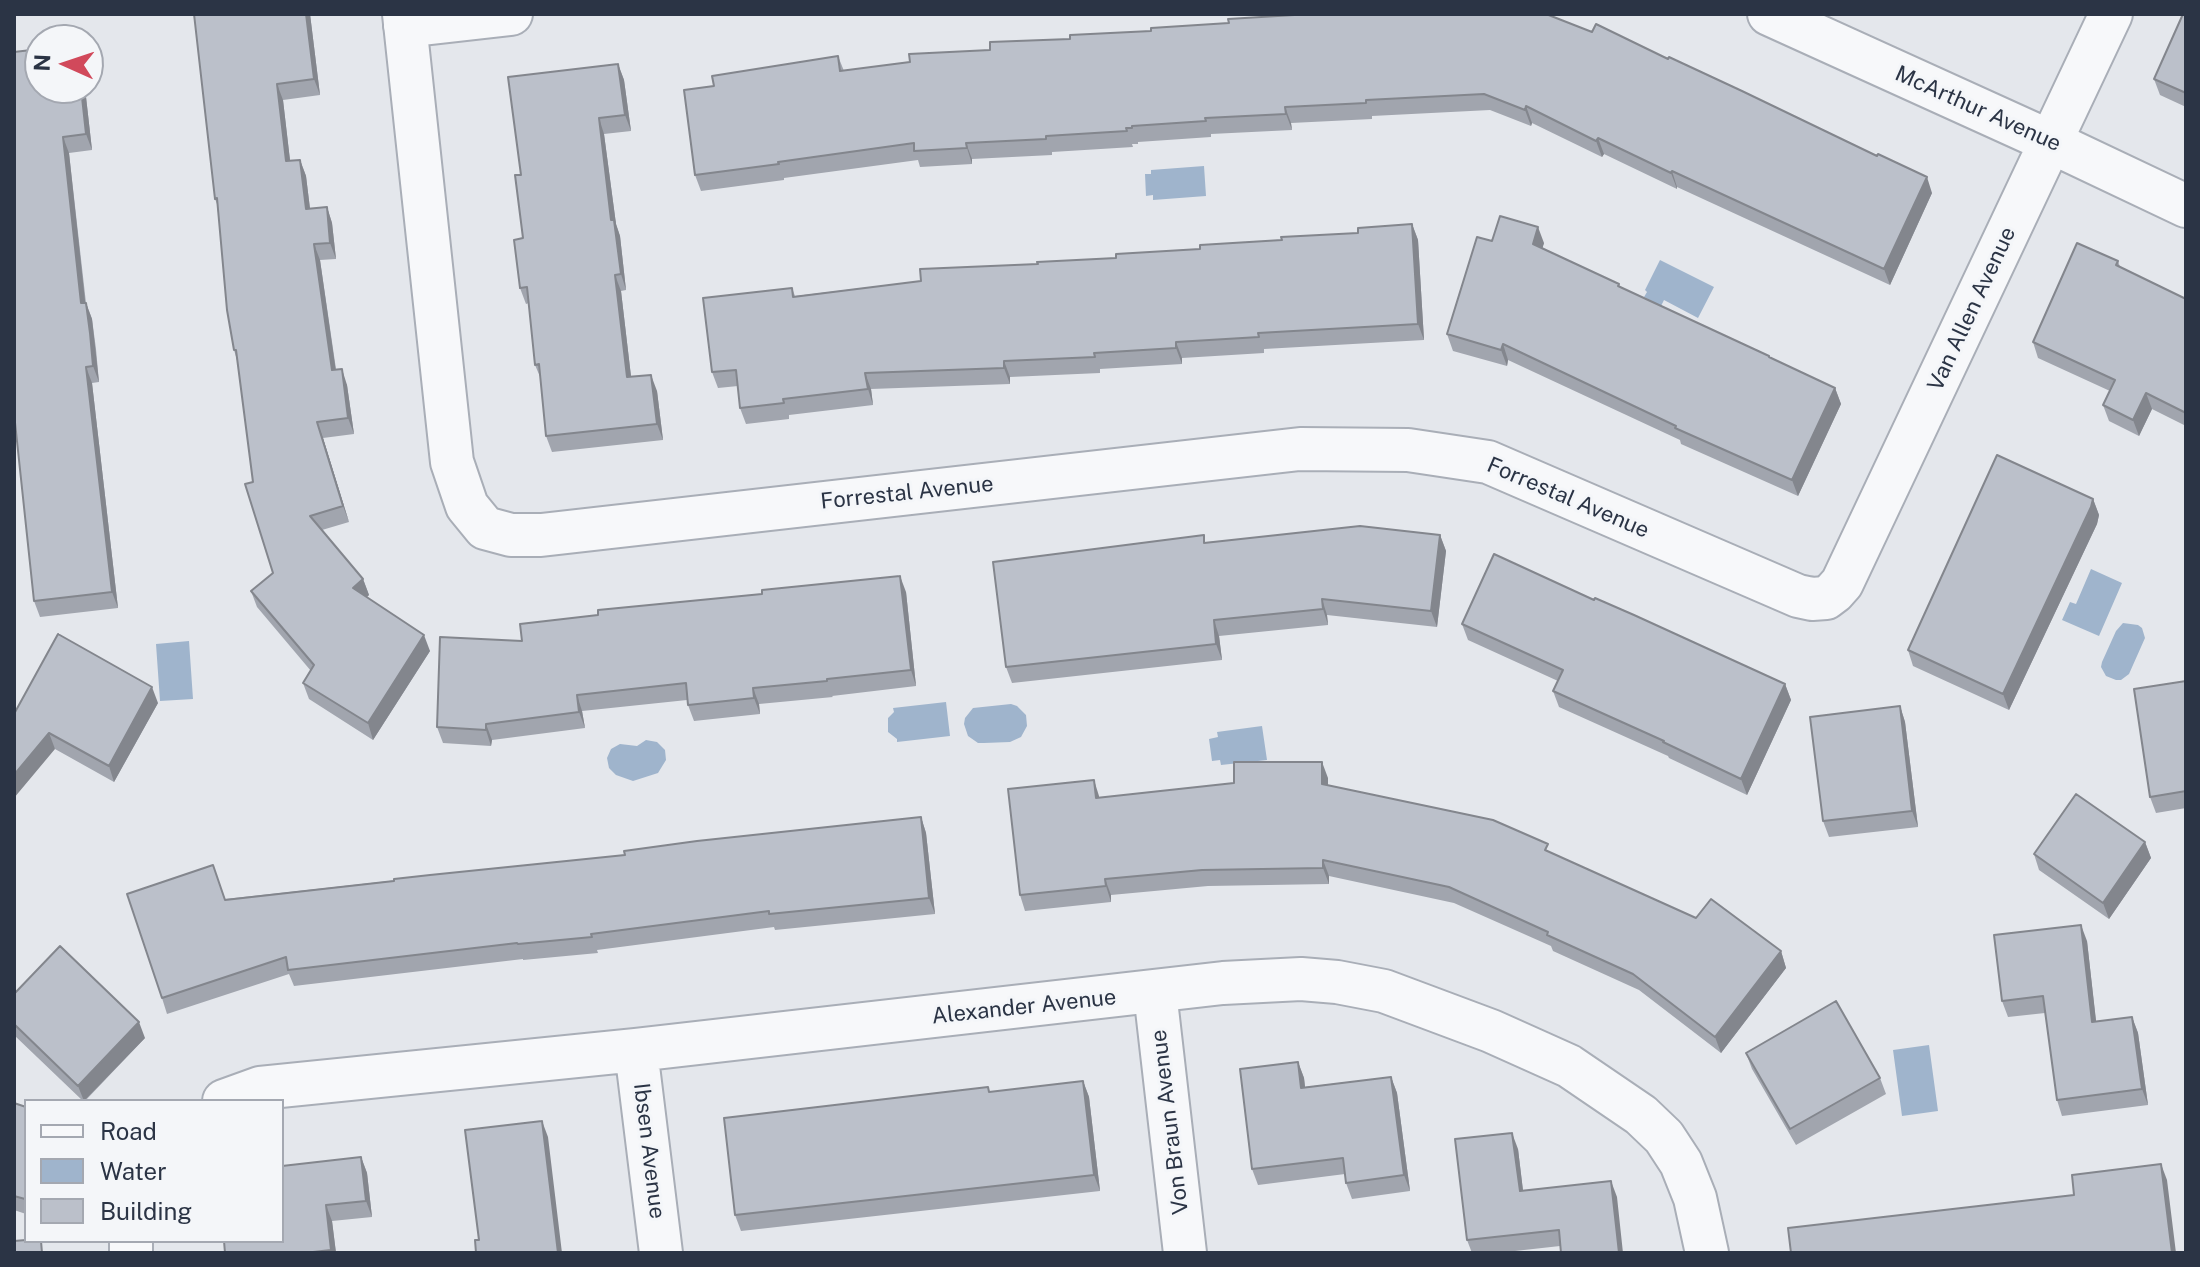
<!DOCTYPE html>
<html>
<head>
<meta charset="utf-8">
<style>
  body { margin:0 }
  #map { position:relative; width:2200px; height:1267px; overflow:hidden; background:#e4e7ec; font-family:"Public Sans",sans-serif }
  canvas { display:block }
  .frame { position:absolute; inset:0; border:16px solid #2b3445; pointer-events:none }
  .legend { position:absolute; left:24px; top:1099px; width:260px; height:144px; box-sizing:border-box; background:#f4f6f9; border:2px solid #a4a8b1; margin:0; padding:10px 14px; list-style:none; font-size:24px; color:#2b3445 }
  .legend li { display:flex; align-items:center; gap:16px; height:40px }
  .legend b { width:40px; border:2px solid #a4a8b1 }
  .north { position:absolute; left:24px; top:24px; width:80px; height:80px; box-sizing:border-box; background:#f4f6f9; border:2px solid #a4a8b1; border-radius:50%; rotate:273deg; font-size:22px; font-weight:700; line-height:32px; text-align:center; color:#2b3445 }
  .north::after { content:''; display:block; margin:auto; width:28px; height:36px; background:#d1495b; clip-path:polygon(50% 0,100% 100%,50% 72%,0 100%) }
</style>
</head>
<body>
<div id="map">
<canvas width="2200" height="1267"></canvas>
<div class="frame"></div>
<ul class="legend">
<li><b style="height:10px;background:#f7f8fa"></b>Road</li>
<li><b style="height:22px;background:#9fb4cc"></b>Water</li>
<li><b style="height:22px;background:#bbc0ca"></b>Building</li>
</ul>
<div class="north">N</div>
</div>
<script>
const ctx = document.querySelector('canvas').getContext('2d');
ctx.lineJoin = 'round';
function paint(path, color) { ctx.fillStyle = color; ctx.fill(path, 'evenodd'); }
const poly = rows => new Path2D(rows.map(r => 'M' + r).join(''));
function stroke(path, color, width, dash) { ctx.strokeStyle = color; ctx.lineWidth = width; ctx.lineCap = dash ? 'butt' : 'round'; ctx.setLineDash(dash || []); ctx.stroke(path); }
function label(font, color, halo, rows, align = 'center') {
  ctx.font = font + ' "Public Sans",sans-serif'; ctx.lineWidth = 6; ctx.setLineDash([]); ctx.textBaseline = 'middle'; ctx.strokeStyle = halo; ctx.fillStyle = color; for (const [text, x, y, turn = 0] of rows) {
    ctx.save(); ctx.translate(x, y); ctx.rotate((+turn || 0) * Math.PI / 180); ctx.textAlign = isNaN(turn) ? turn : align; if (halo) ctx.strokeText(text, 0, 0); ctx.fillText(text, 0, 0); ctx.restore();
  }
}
const water = poly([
  [1204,166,1206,196,1153,200,1153,195,1146,196,1145,174,1151,174,1151,170],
  [1660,260,1714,287,1698,318,1664,300,1661,306,1644,297,1647,292,1645,290],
  [2091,569,2122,583,2099,636,2062,620,2070,602,2076,604],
  [2123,623,2138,625,2142,628,2145,638,2129,674,2121,680,2116,680,2106,676,2101,667,2102,662,2116,631],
  [189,641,193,699,160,701,156,644],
  [946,702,950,736,897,742,897,739,888,732,888,718,894,712,893,708],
  [1011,704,1017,706,1026,715,1027,726,1021,737,1010,742,984,743,978,743,968,736,964,724,965,718,973,708],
  [1262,726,1267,760,1221,765,1220,760,1212,761,1209,739,1218,737,1217,732],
  [646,740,657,742,665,750,666,760,658,773,633,781,616,775,609,768,607,758,611,749,620,744,637,746],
  [1929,1045,1938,1111,1902,1116,1893,1050]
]);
const street = poly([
  [404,14,452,462,467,506,485,528,511,535,541,535,1300,449,1408,450,1488,462,1798,596,1812,599,1826,598,1834,592,1842,583,2111,14],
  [1769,14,2051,142,2186,206],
  [405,26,511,14],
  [1155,992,1185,1253],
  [636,1050,661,1253],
  [224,1101,260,1088,636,1050,1223,983,1301,979,1337,982,1384,991,1491,1031,1569,1066,1641,1115,1664,1137,1681,1163,1695,1198,1707,1253],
  [131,1253,131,1241]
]);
const wall = poly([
  [310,14,320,95,283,100,290,161,300,160,306,176,310,209,327,207,332,223,336,259,320,260,336,369,347,385,354,434,323,438,349,522,322,530,363,579,369,595,367,597,430,651,373,740,309,699,303,683,311,671,257,607,251,591,273,573,253,482,237,360,234,350,217,204,215,199],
  [2186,14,2186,107,2160,95,2154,79],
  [1229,23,1932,193,1890,285,1677,187,1677,189,1604,154,1602,157,1532,123,1531,126,1490,110,1372,116,1372,119,1291,123,1292,130,1211,134,1211,137,1138,142,1138,144,1132,144,1133,147,1052,152,1052,155,972,159,972,164,920,167,918,160,784,178,784,180,701,191,695,175,714,86,838,56,844,71,1070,39],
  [14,52,85,88,92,150,69,153,86,303,92,319,96,349,99,382,92,383,118,608,40,617,34,601],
  [618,64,624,80,631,131,604,134,616,224,620,236,626,290,621,291,631,377,657,391,663,440,552,452,546,436,541,379,535,365,529,303,526,304,520,288,523,238,521,175],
  [1412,224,1418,240,1424,340,1264,349,1264,353,1182,358,1182,364,1100,369,1100,373,1010,377,1010,384,871,389,873,405,789,415,789,419,746,424,740,408,738,386,718,388,712,372,792,288,795,296,921,281,1038,264,1116,258,1358,233],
  [1492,241,1544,243,1542,248,1619,284,1620,288,1835,388,1841,404,1798,496,1681,444,1680,440,1508,360,1507,366,1453,351,1447,334],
  [2118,261,2120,267,2186,299,2186,426,2152,409,2139,436,2109,421,2103,405,2110,391,2038,358,2033,342],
  [2093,499,2099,515,2097,524,2009,710,1913,666,1908,650],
  [1440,535,1446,551,1437,627,1327,615,1328,625,1219,636,1222,660,1012,683,1006,667,1206,542],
  [906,592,916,686,832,696,833,697,759,704,760,714,694,721,688,705,687,700,582,711,585,728,492,740,491,746,443,743,437,727,522,641],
  [1462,624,1785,684,1791,700,1747,795,1669,758,1668,756,1559,707,1553,691,1558,681,1468,640],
  [2186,681,2186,808,2156,813,2150,797],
  [158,703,114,782,55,749,14,714],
  [1900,706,1905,722,1918,827,1829,837,1823,821],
  [1328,778,1328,785,1551,853,1696,918,1781,951,1786,968,1721,1053,1639,990,1553,951,1551,946,1454,903,1329,876,1329,884,1208,886,1111,895,1111,902,1025,911,1020,895],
  [921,817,926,833,935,914,775,930,774,927,597,950,598,953,523,960,523,959,294,986,289,974,167,1014,162,998,225,899,625,855],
  [2145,842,2151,858,2109,919,2039,870,2034,854],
  [2087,941,2096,1022,2132,1017,2138,1033,2148,1105,2062,1116,2057,1100,2045,1013,2008,1017,2002,1001],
  [14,994,145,1038,85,1101,83,1101,14,1035],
  [1746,1053,1880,1078,1886,1094,1796,1145,1752,1069],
  [1298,1062,1304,1078,1305,1087,1391,1077,1397,1093,1410,1191,1352,1199,1346,1183,1345,1174,1258,1185,1252,1169],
  [1083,1081,1089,1097,1100,1191,741,1231,735,1215,990,1092],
  [14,1103,26,1107,26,1214,14,1210],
  [1518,1149,1523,1191,1617,1197,1560,1246,1497,1253,1472,1253,1467,1240],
  [361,1157,367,1173,372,1217,332,1221,336,1253,225,1253]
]);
const shadedWall = poly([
  [306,14,310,14,320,95,314,79],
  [618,64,624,80,631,131,625,115],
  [277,84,283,100,292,177,286,161],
  [81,88,85,88,92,150,86,134],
  [1526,106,1532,123,1531,126,1525,110],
  [1285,107,1291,123,1292,130,1286,114],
  [599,118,604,134,616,224,620,236,626,290,621,274,611,220],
  [63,137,69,153,87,319,81,303],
  [1598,138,1604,154,1602,157,1596,141],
  [966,143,972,159,972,164,967,148],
  [300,160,306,176,312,225,306,209],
  [1672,171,1677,187,1677,189,1671,173],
  [1927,177,1932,193,1890,285,1884,269],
  [327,207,332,223,336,259,330,243],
  [1412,224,1418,240,1424,340,1418,324],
  [1538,227,1544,243,1539,260,1533,244],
  [314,244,320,260,338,386,332,370],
  [615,275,621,291,633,393,627,377],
  [86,303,92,319,99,382,93,366],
  [1176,342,1182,358,1182,364,1176,348],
  [1503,344,1508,360,1507,366,1501,350],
  [1004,361,1010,377,1010,384,1004,368],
  [86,367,92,383,118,608,112,592],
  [342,369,347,385,354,434,348,418],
  [865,373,871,389,873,405,868,389],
  [651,375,657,391,663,440,657,424],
  [1835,388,1841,404,1798,496,1792,480],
  [2146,393,2152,409,2139,436,2133,420],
  [317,422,323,438,349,522,343,506],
  [2093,499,2099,515,2097,524,2009,710,2003,694],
  [1440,535,1446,551,1437,627,1431,611],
  [900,576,906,592,916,686,911,670],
  [363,579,369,595,359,604,353,588],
  [1322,599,1327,615,1328,625,1323,609],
  [1214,620,1219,636,1222,660,1216,644],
  [424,635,430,651,373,740,368,723],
  [1785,684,1791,700,1747,795,1741,779],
  [152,687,158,703,114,782,109,766],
  [753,688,759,704,760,714,754,698],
  [577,695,582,711,585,728,579,712],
  [1900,706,1905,722,1918,827,1912,811],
  [486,724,492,740,491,746,486,730],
  [49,733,55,749,14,798,14,775],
  [1322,762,1328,778,1328,800,1322,784],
  [1094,780,1099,796,1101,814,1096,798],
  [921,817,926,833,935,914,929,898],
  [2145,842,2151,858,2109,919,2103,903],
  [1323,860,1329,876,1329,884,1323,868],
  [1105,879,1111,895,1111,902,1106,886],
  [2081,925,2087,941,2098,1038,2092,1022],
  [1781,951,1786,968,1721,1053,1715,1037],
  [2132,1017,2138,1033,2148,1105,2142,1089],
  [139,1022,145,1038,84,1101,78,1086],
  [1298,1062,1304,1078,1307,1104,1301,1088],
  [1391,1077,1397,1093,1410,1191,1404,1175],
  [1083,1081,1089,1097,1100,1191,1094,1175],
  [542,1121,548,1137,562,1253,558,1253],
  [1512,1133,1518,1149,1525,1207,1520,1191],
  [361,1157,367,1173,372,1217,366,1201],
  [2161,1164,2167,1180,2176,1253,2172,1253],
  [1611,1181,1617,1197,1623,1253,1619,1253],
  [326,1205,332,1221,336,1253,332,1253,331,1250]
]);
const building = poly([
  [194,14,306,14,314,79,277,84,286,161,300,160,306,209,327,207,330,243,314,244,332,370,342,369,348,418,317,422,343,506,310,516,363,579,353,588,424,635,368,723,303,683,314,665,251,591,273,573,245,484,253,482,236,350,234,350,227,310,217,198,215,199,194,14],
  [1311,14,1546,14,1592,32,1596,24,1668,59,1669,57,1742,91,1877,156,1878,154,1927,177,1884,269,1672,171,1671,173,1598,138,1596,141,1526,106,1525,110,1484,94,1366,100,1366,103,1285,107,1286,114,1205,118,1206,121,1132,126,1132,128,1126,128,1127,131,1046,136,1046,139,966,143,967,148,914,151,914,143,778,162,779,164,695,175,684,90,714,86,712,76,838,56,840,71,910,62,909,54,990,50,990,42,1070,39,1070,35,1151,31,1151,28,1229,23,1228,19,1311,14],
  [2183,14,2186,14,2186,93,2154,79,2183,14],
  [40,49,40,88,81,88,86,134,63,137,81,303,86,303,90,333,93,366,86,367,112,592,34,601,14,413,14,52,40,49],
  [618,64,625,115,599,118,611,220,614,220,621,274,615,275,627,377,651,375,657,424,546,436,539,364,535,365,527,287,520,288,514,240,523,238,515,175,521,175,508,77,618,64],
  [1500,216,1538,227,1533,244,1619,284,1618,286,1769,356,1769,357,1835,388,1792,480,1675,428,1676,426,1503,344,1501,350,1447,334,1477,237,1492,241,1500,216],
  [1412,224,1418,324,1258,333,1259,337,1176,342,1176,348,1094,353,1095,357,1004,361,1004,368,865,373,868,389,783,399,784,403,740,408,736,370,712,372,703,298,792,288,793,297,921,281,920,269,1038,264,1037,262,1116,258,1116,254,1200,249,1200,245,1282,240,1281,237,1358,233,1358,228,1412,224],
  [2077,243,2118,261,2116,265,2186,299,2186,413,2146,393,2133,420,2103,405,2115,380,2033,342,2077,243],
  [1997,455,2093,499,2091,507,2003,694,1908,650,1997,455],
  [1360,526,1440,535,1431,611,1322,599,1323,609,1214,620,1216,644,1006,667,993,562,1204,535,1204,543,1360,526],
  [1494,554,1594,600,1595,598,1634,615,1785,684,1741,779,1663,742,1664,741,1553,691,1563,670,1462,624,1494,554],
  [900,576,911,670,827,679,827,681,753,688,754,698,688,705,686,683,577,695,579,712,486,724,486,730,437,727,440,637,522,641,520,624,598,615,598,610,762,594,762,590,900,576],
  [58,634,152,687,109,766,49,733,14,775,14,714,58,634],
  [2186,681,2186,791,2150,797,2134,689,2186,681],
  [1900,706,1912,811,1823,821,1810,717,1900,706],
  [1234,762,1322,762,1322,784,1493,820,1548,844,1545,850,1696,918,1711,899,1781,951,1715,1037,1633,974,1547,935,1548,932,1449,887,1323,860,1323,868,1202,870,1105,879,1106,886,1020,895,1008,789,1094,780,1096,798,1234,783,1234,762],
  [2076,794,2145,842,2103,903,2034,854,2076,794],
  [921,817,929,898,769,914,769,911,591,934,592,937,518,944,517,943,288,970,286,957,162,998,127,894,213,865,225,900,394,881,394,879,430,875,625,855,624,851,697,841,921,817],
  [2081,925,2092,1022,2132,1017,2142,1089,2057,1100,2043,996,2002,1001,1994,935,2081,925],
  [60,946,139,1022,78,1086,14,1024,14,994,60,946],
  [1836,1001,1880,1078,1790,1129,1746,1053,1836,1001],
  [1298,1062,1301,1088,1391,1077,1404,1175,1346,1183,1343,1158,1252,1169,1240,1069,1298,1062],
  [1083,1081,1094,1175,735,1215,724,1118,988,1087,989,1092,1083,1081],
  [14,1103,26,1107,25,1199,14,1196,14,1103],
  [542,1121,558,1253,476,1253,475,1240,479,1240,465,1130,542,1121],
  [1512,1133,1520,1191,1611,1181,1619,1253,1561,1253,1559,1230,1467,1240,1455,1139,1512,1133],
  [361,1157,366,1201,326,1205,331,1250,313,1252,313,1253,225,1253,224,1241,282,1241,282,1166,361,1157],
  [2161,1164,2172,1253,1791,1253,1788,1228,2074,1195,2072,1175,2161,1164],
  [26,1240,41,1241,42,1253,14,1253,14,1241,26,1240]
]);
const streetNames = [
  ["McArthur Avenue",1978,109,24],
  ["Van Allen Avenue",1972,309,-65],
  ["Forrestal Avenue",907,493,-6],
  ["Forrestal Avenue",1568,498,23],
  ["Alexander Avenue",1024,1007,-6],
  ["Von Braun Avenue",1170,1122,-97],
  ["Ibsen Avenue",649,1151,83]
];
paint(water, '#9fb4cc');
stroke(street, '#a9aeb7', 46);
stroke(street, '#f7f8fa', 42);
paint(wall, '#a1a5ae');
paint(shadedWall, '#83868d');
paint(building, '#bbc0ca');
stroke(building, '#83868d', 2);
label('22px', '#2b3445', '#f4f6f9', streetNames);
</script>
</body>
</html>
